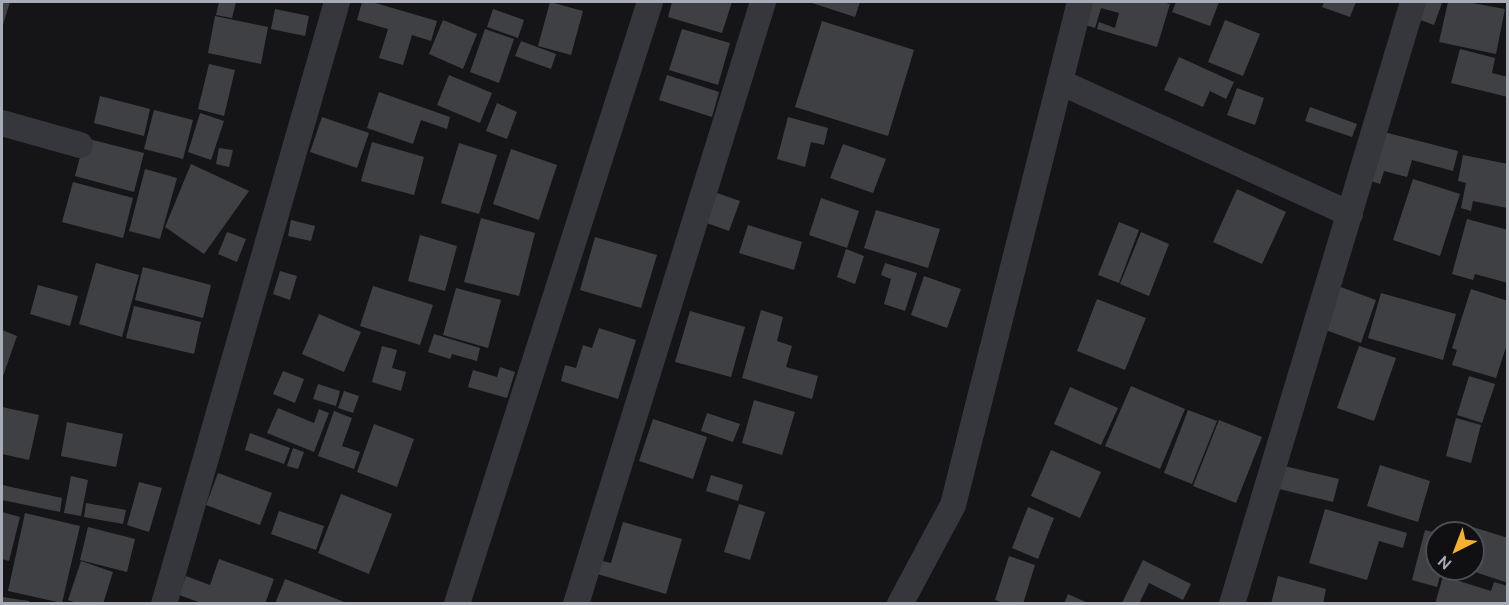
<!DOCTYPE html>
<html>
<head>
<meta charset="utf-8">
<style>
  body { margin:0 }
  #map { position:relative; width:1509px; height:605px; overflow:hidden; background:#151517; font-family:Ubuntu,sans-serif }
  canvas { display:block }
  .frame { position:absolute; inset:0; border:3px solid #a7acb7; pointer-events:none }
  .north { position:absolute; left:1425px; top:521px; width:60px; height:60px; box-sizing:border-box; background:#101012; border:2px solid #4c4e54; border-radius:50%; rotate:222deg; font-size:16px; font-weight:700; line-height:24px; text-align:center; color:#a7acb7 }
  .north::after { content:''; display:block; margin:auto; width:21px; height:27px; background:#f6b22e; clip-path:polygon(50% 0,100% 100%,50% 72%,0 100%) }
</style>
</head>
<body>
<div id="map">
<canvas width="1509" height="605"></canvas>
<div class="frame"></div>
<div class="north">N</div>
</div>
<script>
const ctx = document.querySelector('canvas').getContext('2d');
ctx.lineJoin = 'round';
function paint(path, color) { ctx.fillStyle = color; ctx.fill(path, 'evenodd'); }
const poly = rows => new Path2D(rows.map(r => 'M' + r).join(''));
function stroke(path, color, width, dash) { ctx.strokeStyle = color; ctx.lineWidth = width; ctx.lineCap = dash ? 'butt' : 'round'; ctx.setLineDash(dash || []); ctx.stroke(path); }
const building = poly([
  [2,2,10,2,2,28],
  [219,2,236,2,232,18,216,15],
  [362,2,372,2,437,21,431,41,412,35,403,65,379,58,388,29,357,20],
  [550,2,583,11,571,55,538,46],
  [672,2,732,2,722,33,668,17],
  [809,2,860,2,855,17],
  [1086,2,1162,2,1170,4,1157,47,1097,29,1099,22,1115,28,1119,13,1101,8,1095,28,1079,23],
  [1176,2,1219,2,1210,26,1172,12],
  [1324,2,1356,2,1350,17,1322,7],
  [1421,2,1442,3,1434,25,1415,18],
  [1448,2,1467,2,1505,9,1496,54,1439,42],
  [275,9,309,16,305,36,271,29],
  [493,9,524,20,518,38,487,27],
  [215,16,268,27,261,64,208,53],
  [443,20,477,34,463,69,429,54],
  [1225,20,1260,34,1243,76,1208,62],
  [822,21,914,50,888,136,795,107],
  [485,29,514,39,499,83,470,72],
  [682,29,730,43,718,85,669,70],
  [521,41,556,54,551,69,515,56],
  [1460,49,1495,58,1492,73,1508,77,1508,97,1451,83],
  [1179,57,1234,82,1226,99,1210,91,1203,107,1164,90],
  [209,64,235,70,224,116,198,109],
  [449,75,492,93,480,123,437,105],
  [667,75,719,92,712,117,659,100],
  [1237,88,1264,98,1255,125,1227,115],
  [379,92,450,117,447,129,421,120,413,144,367,128],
  [100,96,150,109,144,136,94,123],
  [497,103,517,112,507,139,486,131],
  [1310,107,1357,124,1352,137,1305,121],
  [154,110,193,120,183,159,144,149],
  [200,113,224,121,211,160,188,152],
  [322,117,369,133,357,168,310,152],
  [788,117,828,128,824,145,811,142,805,167,777,159],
  [1384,132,1458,151,1453,171,1412,160,1407,177,1384,171,1380,184,1371,181],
  [85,138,144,153,134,192,75,176],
  [372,142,424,157,414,195,361,181],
  [459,143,497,155,479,214,441,203],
  [843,144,886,159,873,193,830,178],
  [219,148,233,150,229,167,216,164],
  [511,149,557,165,539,220,493,204],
  [1463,155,1508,164,1507,208,1473,201,1471,211,1461,208,1466,183,1458,181],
  [191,164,249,191,204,254,165,227],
  [145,169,177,178,160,239,129,231],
  [1413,179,1460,194,1440,256,1393,240],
  [73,182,133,198,123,238,62,222],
  [1237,189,1286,212,1262,264,1213,242],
  [711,191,740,201,729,231,701,221],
  [821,198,859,211,847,248,809,235],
  [876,210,940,229,928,268,864,248],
  [481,218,535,233,519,296,464,282],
  [1467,219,1508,230,1508,283,1475,274,1473,280,1452,274],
  [291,220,315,226,311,241,288,236],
  [1119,222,1139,230,1119,283,1098,275],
  [748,225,802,242,794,270,739,253],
  [227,232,246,239,237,262,218,254],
  [1141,232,1169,244,1149,296,1120,284],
  [420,235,457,246,445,291,408,281],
  [595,237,657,255,641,308,580,290],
  [846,249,864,256,855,284,837,277],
  [96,263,139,275,122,337,79,324],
  [885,263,917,273,905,311,884,304,891,279,881,275],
  [143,267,211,285,203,318,135,300],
  [280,271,297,276,290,300,273,294],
  [924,276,961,289,947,328,911,315],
  [38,285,78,296,70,326,30,314],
  [373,286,433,305,420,345,360,326],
  [1338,286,1376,300,1361,343,1323,329],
  [456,288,501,300,488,348,443,335],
  [1471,289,1508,301,1508,341,1496,378,1452,365,1457,350,1452,348],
  [1381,293,1456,314,1443,360,1368,338],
  [1097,299,1146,318,1125,370,1077,351],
  [134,306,201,322,194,354,126,338],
  [761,310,783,317,777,341,792,346,786,367,818,376,812,399,742,378],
  [690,311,745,327,731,377,675,362],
  [319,314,361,332,344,372,302,354],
  [599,328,636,340,618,399,561,381,565,365,576,368,583,345,592,348],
  [2,330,17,336,2,379],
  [434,334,480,348,477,361,452,354,450,359,428,352],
  [382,346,397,350,392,368,406,372,401,391,372,382],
  [1359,346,1396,358,1374,421,1337,408],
  [500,367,515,372,507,398,468,387,473,370,497,377],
  [283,371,304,379,295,403,273,394],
  [1469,376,1495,384,1482,423,1457,415],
  [318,384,340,391,336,406,313,399],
  [1131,386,1185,409,1160,469,1105,446],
  [1070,387,1118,408,1101,445,1054,424],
  [344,391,359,396,353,413,338,408],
  [754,400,795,412,782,455,742,443],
  [2,407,39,415,29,460,2,454],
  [278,408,314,423,319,409,329,413,314,452,267,433],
  [1188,410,1217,421,1192,484,1164,473],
  [334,411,352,418,342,446,360,452,354,469,318,456],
  [707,413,740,424,733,442,701,431],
  [1456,418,1481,425,1471,463,1446,456],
  [653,419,707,437,693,479,639,461],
  [1219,420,1262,437,1236,503,1193,486],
  [67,422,123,434,116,467,61,456],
  [374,424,414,439,397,487,357,472],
  [250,433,290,448,284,464,245,450],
  [293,448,304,452,298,469,287,466],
  [1051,450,1101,472,1080,518,1031,496],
  [1280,465,1339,479,1333,502,1275,488],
  [1380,465,1430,481,1418,522,1367,506],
  [218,473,272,493,260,525,206,505],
  [711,475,743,485,738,501,706,491],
  [71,476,88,480,81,516,64,513],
  [139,482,162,488,149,532,127,525],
  [2,485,62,498,60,512,2,500],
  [341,494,392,514,369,574,318,553],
  [86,503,126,510,123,524,84,517],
  [739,504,765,512,750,560,724,552],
  [1028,507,1054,518,1038,559,1012,548],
  [1325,509,1407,533,1403,548,1379,541,1367,580,1309,563],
  [279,511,324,526,316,550,271,534],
  [2,512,20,517,9,561,2,559],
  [25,513,80,526,62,603,8,591],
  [623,522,682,539,666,594,594,573,598,560,611,563],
  [1460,523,1508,538,1508,583,1466,569,1473,569,1473,533,1457,533],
  [88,527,135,539,127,572,80,560],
  [1425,530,1437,533,1437,569,1442,569,1437,587,1412,580],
  [1009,556,1035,565,1023,604,1006,604,995,600],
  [219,559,274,579,265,604,204,604,179,595,186,576,210,585],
  [1143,560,1191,584,1183,600,1149,583,1139,604,1122,603],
  [81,561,113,572,103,604,79,604,68,600],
  [1278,576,1326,589,1323,604,1271,604],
  [1443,576,1491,591,1494,582,1508,586,1508,604,1435,604],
  [285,579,347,603,347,604,275,604],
  [1068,594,1090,604,1064,604],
  [2,597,29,601,29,604,2,604]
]);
const street = poly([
  [1060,82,1350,214],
  [2,123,80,145],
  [164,604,337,2],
  [457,604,650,2],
  [576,604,763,2],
  [900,604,953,505,1080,2],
  [1232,604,1413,2]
]);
paint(building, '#3f4044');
stroke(street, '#36373c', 26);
</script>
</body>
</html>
